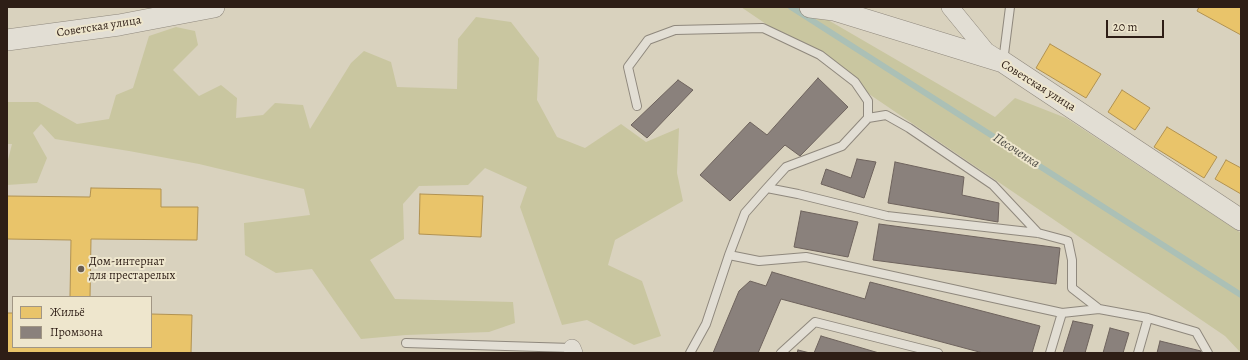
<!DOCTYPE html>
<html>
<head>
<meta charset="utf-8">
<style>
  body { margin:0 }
  #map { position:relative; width:1248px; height:360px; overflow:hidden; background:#d9d2be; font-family:Alegreya,serif }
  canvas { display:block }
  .frame { position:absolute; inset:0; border:8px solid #2e1e16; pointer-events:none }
  .legend { position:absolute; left:12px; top:296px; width:140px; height:52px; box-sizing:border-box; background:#eee6cd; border:1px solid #a19684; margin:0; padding:5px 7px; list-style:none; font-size:12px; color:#2e1e16 }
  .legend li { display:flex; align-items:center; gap:8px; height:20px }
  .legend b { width:20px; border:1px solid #a19684 }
  .scale { position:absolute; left:1106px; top:20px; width:58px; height:18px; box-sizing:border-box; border:2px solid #2e1e16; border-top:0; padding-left:5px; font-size:12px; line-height:14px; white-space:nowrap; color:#2e1e16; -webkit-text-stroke:3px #eee6cd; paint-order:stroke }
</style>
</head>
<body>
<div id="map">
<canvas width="1248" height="360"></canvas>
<div class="frame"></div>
<ul class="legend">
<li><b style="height:11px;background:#e9c46a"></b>Жильё</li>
<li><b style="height:11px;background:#8a817c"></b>Промзона</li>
</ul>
<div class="scale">20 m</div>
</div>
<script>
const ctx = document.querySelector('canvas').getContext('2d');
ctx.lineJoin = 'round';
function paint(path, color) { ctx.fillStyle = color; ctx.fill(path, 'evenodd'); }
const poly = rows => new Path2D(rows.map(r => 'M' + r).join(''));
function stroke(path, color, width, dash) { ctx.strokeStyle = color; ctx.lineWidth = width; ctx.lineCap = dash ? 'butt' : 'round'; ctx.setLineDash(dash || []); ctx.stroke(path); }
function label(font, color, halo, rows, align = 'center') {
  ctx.font = font + ' Alegreya,serif'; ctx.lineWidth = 4; ctx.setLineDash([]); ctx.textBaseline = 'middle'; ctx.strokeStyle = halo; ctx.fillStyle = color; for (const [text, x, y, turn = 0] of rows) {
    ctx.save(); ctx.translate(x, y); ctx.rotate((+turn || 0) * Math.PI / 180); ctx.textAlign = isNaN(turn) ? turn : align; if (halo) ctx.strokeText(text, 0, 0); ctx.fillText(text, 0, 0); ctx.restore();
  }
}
const green = poly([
  [741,7,811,7,816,13,995,117,1015,98,1066,118,1241,233,1241,353,1225,336],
  [476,17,511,22,539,58,537,100,557,137,585,148,621,124,646,142,679,128,677,173,683,201,615,240,608,265,642,281,661,336,634,345,587,320,562,325,520,207,527,187,485,168,468,185,419,186,403,204,404,239,370,260,395,299,513,302,515,323,489,332,406,335,361,339,312,269,276,273,245,255,244,223,310,215,304,189,199,164,129,151,55,139,41,124,33,133,47,158,37,183,7,185,7,164,12,144,7,144,7,102,38,102,77,124,109,119,116,95,133,88,149,36,176,27,195,31,198,45,173,70,199,96,221,85,237,98,236,118,263,115,275,103,303,105,310,129,351,63,364,51,391,62,397,87,457,89,458,39]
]);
const homes = poly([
  [1199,7,1241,7,1241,35,1197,11,1199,7],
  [1050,44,1101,74,1086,98,1036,68,1050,44],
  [1122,90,1150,108,1135,130,1108,112,1122,90],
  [1167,127,1217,157,1204,178,1154,147,1167,127],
  [1226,160,1241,168,1241,194,1215,179,1226,160],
  [91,188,161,189,161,207,198,207,197,240,91,239,90,297,70,297,71,240,7,239,7,196,90,197,91,188],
  [420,194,483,196,481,237,419,234,420,194],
  [7,313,13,313,13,347,151,347,151,314,192,315,191,353,7,353,7,313]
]);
const industry = poly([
  [818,78,848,107,800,156,785,145,730,201,700,175,750,122,767,135,818,78],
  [678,80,693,90,647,138,631,125,678,80],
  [857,159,876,162,864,198,821,184,826,169,851,178,857,159],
  [895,162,964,177,962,195,999,203,998,222,888,203,895,162],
  [801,211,858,222,848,257,794,247,801,211],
  [879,224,1060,248,1056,284,873,260,879,224],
  [772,272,865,299,870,282,1040,326,1032,353,983,353,781,299,758,353,713,353,739,291,750,281,766,286,772,272],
  [1073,321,1093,325,1085,353,1063,353,1073,321],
  [1110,328,1129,333,1123,353,1103,353,1110,328],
  [821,336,879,353,814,353,821,336],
  [1160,341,1201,351,1200,353,1157,353,1160,341],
  [798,350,810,353,797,353,798,350]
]);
const stream = poly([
  [791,7,1241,295]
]);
const service = poly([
  [1003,62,1010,7],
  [637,106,628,67,648,40,675,30,763,28,820,55,855,82,868,101,868,118],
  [767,188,786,167,842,146,868,118,886,115,909,128,993,185,1038,233],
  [729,255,745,213,767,188,798,194,887,216,1038,233,1068,241,1072,260,1072,288,1099,309],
  [406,343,572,348],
  [690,353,706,324,729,255,759,261,806,257,1062,313],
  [781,353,815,322,938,353],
  [1050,353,1062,313,1099,309,1148,318,1196,332,1208,353],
  [1138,353,1148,318]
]);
const minor = poly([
  [950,7,986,51,997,58],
  [572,348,574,353]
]);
const tertiary = poly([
  [810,7,834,10,1003,62,1241,220],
  [7,40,119,25,214,7]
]);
const markers = [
  [81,269,4,"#6a5d51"]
];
const streetNames = [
  ["Советская улица",99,27,-9],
  ["Советская улица",1038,86,32]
];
const poiNames = [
  ["Дом-интернат",89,262],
  ["для престарелых",89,276]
];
const waterNames = [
  ["Песоченка",1016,151,33]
];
paint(green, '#c9c6a0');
paint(homes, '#e9c46a');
stroke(homes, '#b19251', 1);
paint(industry, '#8a817c');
stroke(industry, '#6e635d', 1);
stroke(stream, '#abc0b6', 6);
stroke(service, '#8f887d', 10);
stroke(minor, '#8f887d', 18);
stroke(tertiary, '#8f887d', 22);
stroke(service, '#e2ded4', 8);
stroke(minor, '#e2ded4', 17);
stroke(tertiary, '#e2ded4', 21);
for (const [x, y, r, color] of markers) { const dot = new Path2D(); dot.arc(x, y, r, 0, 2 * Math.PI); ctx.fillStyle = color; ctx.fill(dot); stroke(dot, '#eee6cd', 1.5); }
label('12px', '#2e1e16', '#eee6cd', streetNames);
label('12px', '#2e1e16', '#eee6cd', poiNames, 'left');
label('italic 13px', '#4e4c45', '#eee6cd', waterNames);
</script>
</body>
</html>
